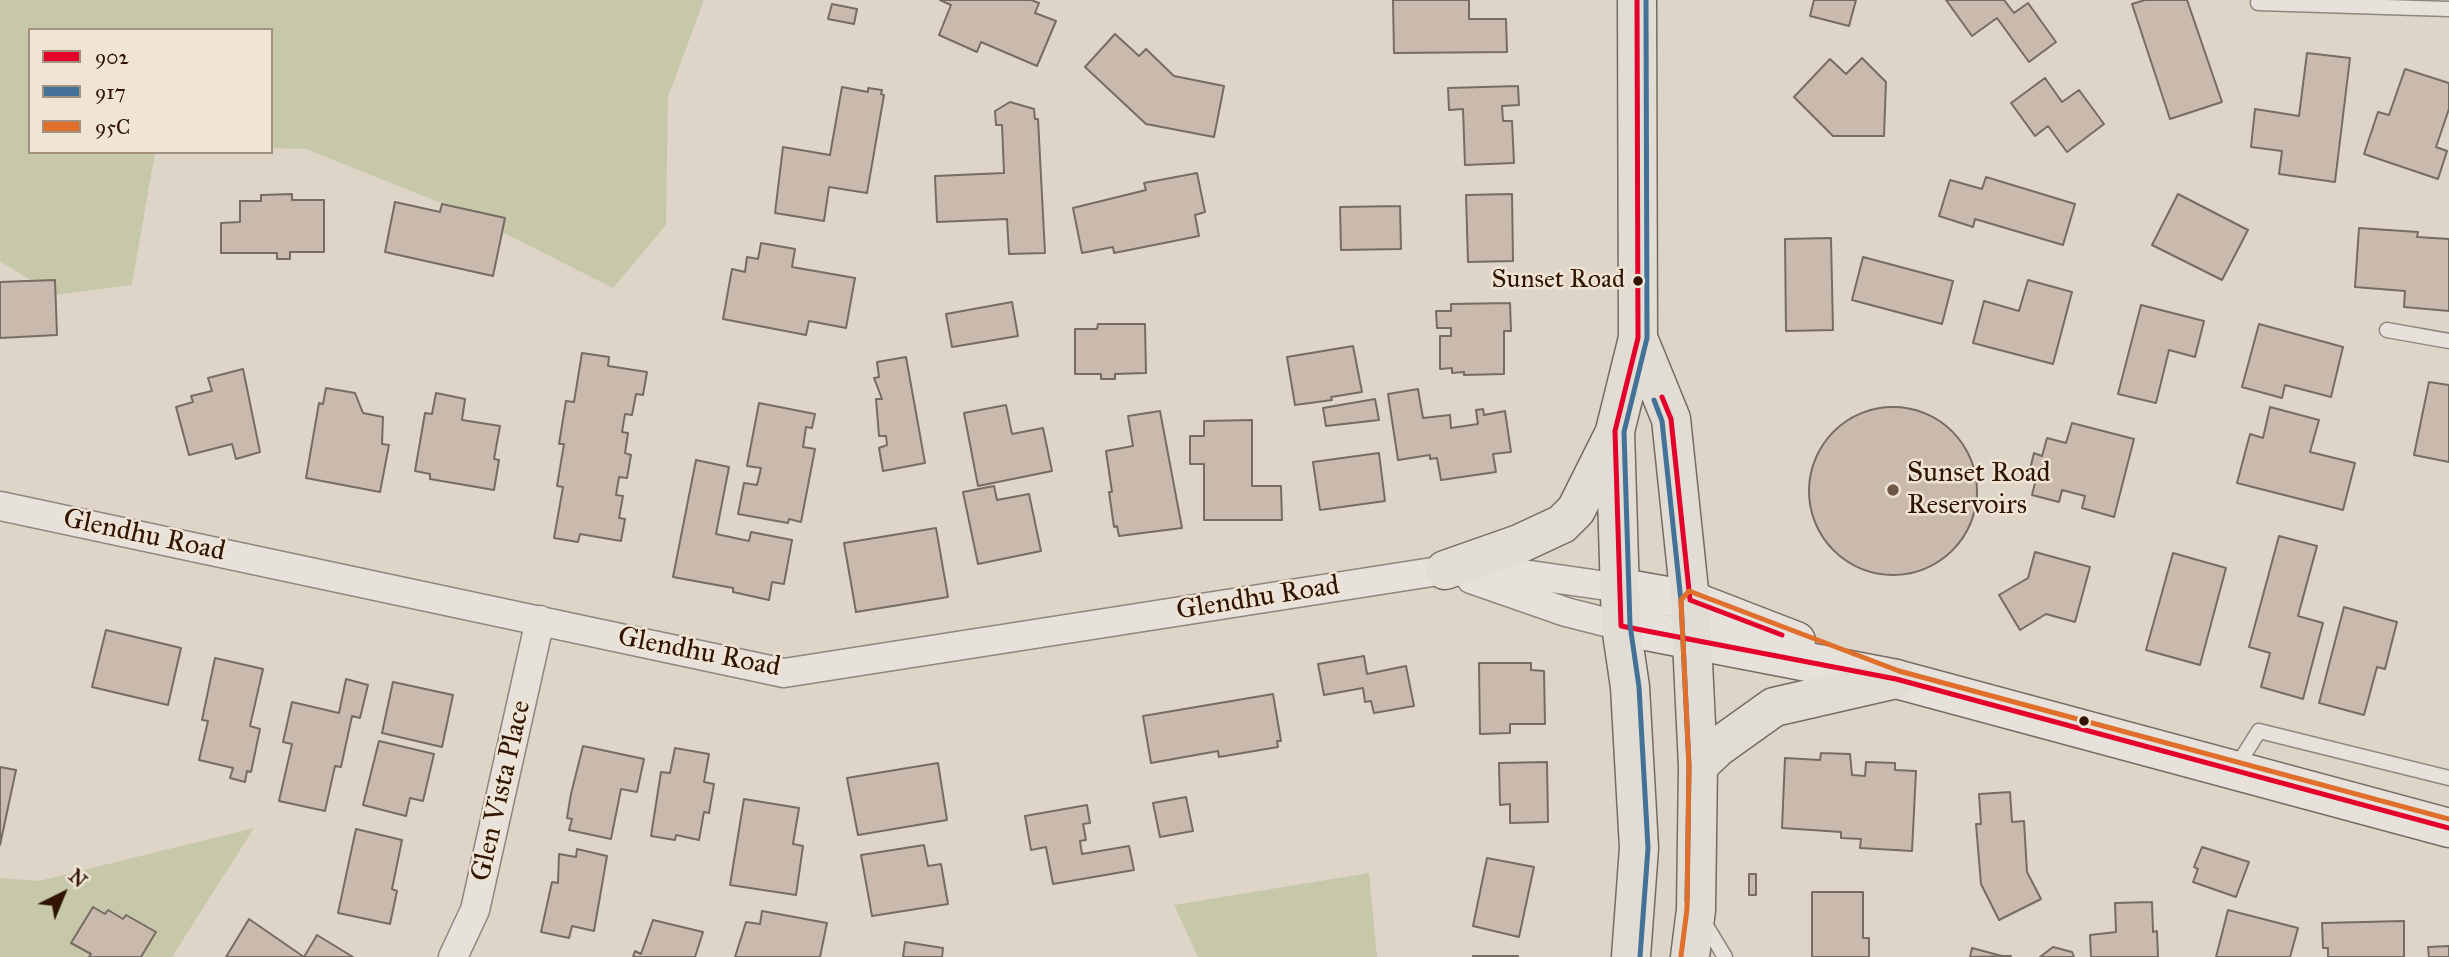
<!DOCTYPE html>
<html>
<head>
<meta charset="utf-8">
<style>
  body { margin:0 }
  #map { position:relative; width:2449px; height:957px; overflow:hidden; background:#ded5c8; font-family:"IM FELL Great Primer",serif }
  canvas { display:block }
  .legend { position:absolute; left:28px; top:28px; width:245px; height:126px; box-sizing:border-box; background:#efe4d5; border:2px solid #a39180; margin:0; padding:9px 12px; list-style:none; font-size:21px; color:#311500 }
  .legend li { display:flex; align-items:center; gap:14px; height:35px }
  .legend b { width:35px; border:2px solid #a39180 }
  .north { position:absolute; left:28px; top:859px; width:70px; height:70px; -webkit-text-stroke:5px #efe4d5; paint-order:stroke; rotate:43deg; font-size:19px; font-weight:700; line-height:28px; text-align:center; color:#311500 }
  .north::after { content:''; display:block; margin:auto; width:24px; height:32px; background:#311500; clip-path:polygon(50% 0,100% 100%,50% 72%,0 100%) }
</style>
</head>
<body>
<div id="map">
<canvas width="2449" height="957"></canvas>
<ul class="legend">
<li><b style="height:9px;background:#e4002b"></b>902</li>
<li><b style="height:9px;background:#437197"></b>917</li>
<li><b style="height:9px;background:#e06f2b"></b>95C</li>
</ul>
<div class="north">N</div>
</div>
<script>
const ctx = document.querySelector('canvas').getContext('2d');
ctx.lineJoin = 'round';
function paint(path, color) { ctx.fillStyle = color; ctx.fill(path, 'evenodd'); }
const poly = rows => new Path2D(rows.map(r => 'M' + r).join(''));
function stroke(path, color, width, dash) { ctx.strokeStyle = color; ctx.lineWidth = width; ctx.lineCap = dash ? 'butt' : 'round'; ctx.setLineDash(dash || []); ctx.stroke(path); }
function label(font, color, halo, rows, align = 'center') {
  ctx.font = font + ' "IM FELL Great Primer",serif'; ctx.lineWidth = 5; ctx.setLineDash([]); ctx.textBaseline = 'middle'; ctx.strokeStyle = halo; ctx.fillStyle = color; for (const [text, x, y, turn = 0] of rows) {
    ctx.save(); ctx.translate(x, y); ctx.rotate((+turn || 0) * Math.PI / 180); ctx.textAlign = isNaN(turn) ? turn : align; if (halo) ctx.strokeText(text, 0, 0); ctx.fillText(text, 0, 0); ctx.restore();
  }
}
const green = poly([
  [0,0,704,0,668,97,666,225,613,288,456,209,306,149,271,148,271,30,30,30,30,152,155,152,132,285,54,295,0,261],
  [254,828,172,957,0,957,0,878,39,881],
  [1369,873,1377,957,1198,957,1174,905]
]);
const building = poly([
  [940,0,1031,0,1039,3,1035,13,1056,21,1037,66,981,42,977,52,939,35,951,5,940,0],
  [1393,0,1469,0,1469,19,1506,19,1507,52,1394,53,1393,0],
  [1814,0,1856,0,1849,26,1810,16,1814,0],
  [1946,0,2004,0,2014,13,2028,3,2056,42,2029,62,1997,18,1972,36,1946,0],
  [2145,0,2187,0,2222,102,2170,119,2132,4,2145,0],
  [832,4,857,9,854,24,828,19,832,4],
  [1115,34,1139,56,1146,49,1174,76,1224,86,1214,137,1146,124,1085,67,1115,34],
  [2307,53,2350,58,2335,182,2279,174,2282,151,2251,147,2255,109,2299,116,2307,53],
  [1862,58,1886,82,1884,136,1833,136,1794,97,1830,59,1846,74,1862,58],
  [2405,69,2449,83,2449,109,2436,147,2447,151,2438,179,2364,154,2378,112,2389,115,2405,69],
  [2045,78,2062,102,2079,90,2104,124,2067,152,2048,126,2035,136,2011,103,2045,78],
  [1518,86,1519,105,1502,106,1503,121,1512,121,1514,163,1465,165,1463,109,1449,110,1448,88,1518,86],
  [842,87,868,92,868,88,882,90,881,94,884,95,867,193,829,187,824,221,775,213,783,147,830,155,842,87],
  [1010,102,1034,109,1035,119,1038,119,1045,253,1009,254,1007,219,937,222,935,176,1004,173,1002,125,996,125,995,111,1010,102],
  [1197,173,1205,212,1195,215,1199,236,1114,253,1113,247,1082,253,1073,208,1146,190,1144,183,1197,173],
  [1986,177,2075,204,2063,245,1975,219,1973,227,1939,216,1950,180,1982,189,1986,177],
  [292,194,292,200,324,200,324,252,290,252,290,259,277,259,277,253,221,253,221,223,240,222,240,201,261,201,261,195,292,194],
  [1512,194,1513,261,1468,262,1466,195,1512,194],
  [2178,194,2248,230,2222,280,2152,245,2178,194],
  [395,202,440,212,442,204,505,218,493,276,385,252,395,202],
  [1400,206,1401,249,1341,250,1340,207,1400,206],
  [2359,228,2418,232,2417,237,2449,239,2449,311,2404,307,2405,291,2355,287,2359,228],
  [1831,238,1833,330,1786,331,1785,239,1831,238],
  [761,243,795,249,792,267,855,278,846,328,809,321,806,335,723,319,732,269,745,272,747,257,758,259,761,243],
  [1863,257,1953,281,1942,324,1852,300,1863,257],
  [55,280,57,335,0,338,0,282,55,280],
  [2028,280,2072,292,2053,364,1973,343,1984,301,2019,311,2028,280],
  [1012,302,1018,336,952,347,946,314,1012,302],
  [1510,303,1511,331,1504,331,1504,374,1464,375,1464,372,1452,373,1452,368,1440,369,1440,336,1451,336,1451,328,1437,328,1436,311,1451,311,1451,304,1510,303],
  [2141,305,2204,321,2195,357,2169,350,2156,403,2118,394,2141,305],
  [1098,324,1145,324,1146,373,1115,374,1115,379,1101,379,1101,374,1075,374,1075,329,1097,329,1098,324],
  [2259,324,2343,347,2331,397,2285,385,2282,398,2242,387,2259,324],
  [1353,346,1362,392,1331,397,1332,400,1295,405,1287,357,1353,346],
  [582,353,609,357,608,366,647,372,643,395,636,394,632,415,625,414,622,432,628,433,625,453,631,455,627,478,619,477,616,495,623,496,619,518,625,519,621,541,580,534,578,542,554,538,563,487,557,486,564,444,559,444,566,401,574,402,582,353],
  [906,357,925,463,883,471,879,448,887,445,886,436,879,436,876,399,882,399,874,378,879,377,877,362,906,357],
  [243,369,260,452,236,459,232,444,189,455,176,407,193,402,191,396,212,391,208,378,243,369],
  [2429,382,2449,385,2449,462,2414,455,2429,382],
  [326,388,355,393,363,413,383,417,382,444,389,445,380,492,306,478,319,403,323,404,326,388],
  [1418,389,1423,418,1450,415,1451,428,1478,424,1476,410,1483,409,1484,415,1505,411,1511,452,1493,454,1496,472,1441,480,1437,458,1430,459,1430,455,1398,460,1388,394,1418,389],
  [436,393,465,399,462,420,500,426,494,459,499,460,494,490,430,479,430,474,415,471,425,413,432,414,436,393],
  [1375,399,1379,420,1326,426,1323,408,1375,399],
  [759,403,815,414,812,428,806,427,803,447,815,449,801,522,789,519,788,523,738,514,744,483,757,485,761,468,747,466,759,403],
  [1006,405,1012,434,1043,428,1052,471,978,486,964,413,1006,405],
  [2270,407,2319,420,2310,452,2355,463,2343,510,2237,483,2250,434,2263,438,2270,407],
  '1809 491a84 84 0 1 1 168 0a84 84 0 1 1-168 0Z',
  [1160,411,1182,528,1119,536,1117,526,1114,527,1109,492,1112,492,1106,451,1133,446,1128,416,1160,411],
  [1252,420,1252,486,1281,486,1282,520,1204,520,1204,464,1190,464,1190,436,1204,436,1204,421,1252,420],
  [2072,423,2134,439,2114,517,2082,508,2085,496,2062,490,2059,502,2032,495,2036,479,2028,477,2034,453,2042,456,2047,438,2066,443,2072,423],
  [1379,453,1385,501,1320,510,1313,462,1379,453],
  [696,460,729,467,716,534,749,541,751,532,792,540,784,584,772,582,769,600,733,592,733,588,673,577,696,460],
  [994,486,997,500,1029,494,1041,551,978,564,963,492,994,486],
  [936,528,948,597,856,612,844,543,936,528],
  [2279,536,2317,546,2298,616,2323,623,2303,699,2261,687,2270,653,2249,647,2279,536],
  [2035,552,2090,567,2075,622,2046,614,2020,630,1999,595,2028,578,2035,552],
  [2173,553,2226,568,2200,665,2146,650,2173,553],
  [2344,607,2397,622,2385,669,2377,667,2364,715,2319,703,2344,607],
  [106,630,181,648,168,705,92,687,106,630],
  [1364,656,1367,674,1406,666,1414,706,1374,713,1371,701,1365,702,1363,688,1324,695,1318,664,1364,656],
  [215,658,263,669,250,726,260,729,251,772,247,771,245,782,230,778,233,768,199,760,208,721,202,720,215,658],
  [1479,663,1531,663,1531,670,1544,671,1545,724,1510,724,1510,733,1480,734,1479,663],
  [346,679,368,685,360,718,352,716,341,767,335,766,325,811,279,801,292,744,283,742,292,702,339,713,346,679],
  [393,682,453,695,442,747,382,733,393,682],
  [1273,694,1281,741,1277,741,1278,747,1219,757,1218,751,1151,763,1143,716,1273,694],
  [379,741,434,754,423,801,410,798,406,816,363,805,379,741],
  [583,746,644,759,637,792,621,789,611,839,569,830,572,819,567,818,571,794,583,746],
  [675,748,709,754,704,782,714,784,709,813,704,812,699,840,676,835,675,840,651,836,661,772,670,773,675,748],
  [1821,753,1850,754,1852,775,1865,776,1866,762,1895,763,1895,770,1916,771,1912,851,1860,848,1861,839,1841,838,1841,832,1782,828,1785,758,1820,760,1821,753],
  [1547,762,1548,822,1510,823,1510,804,1500,805,1499,763,1547,762],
  [938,763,947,820,858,835,847,778,938,763],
  [0,767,16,770,0,845,0,767],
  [2010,792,2012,822,2024,821,2027,872,2041,899,1999,920,1981,884,1976,824,1981,824,1979,794,2010,792],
  [1186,797,1193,831,1160,837,1153,803,1186,797],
  [744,799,799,808,793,844,803,846,796,895,730,885,744,799],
  [1087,805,1090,823,1083,824,1086,840,1080,841,1082,854,1129,846,1134,870,1053,884,1046,847,1031,850,1025,816,1087,805],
  [356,829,402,840,392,889,397,891,390,924,338,913,356,829],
  [924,845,928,866,941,864,948,904,872,916,861,855,924,845],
  [2202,847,2249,862,2236,897,2193,882,2198,869,2194,867,2202,847],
  [577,849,607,856,594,931,572,926,569,938,541,932,552,882,558,883,559,854,576,857,577,849],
  [1487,858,1534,867,1519,937,1473,926,1487,858],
  [1749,874,1756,874,1756,895,1749,895,1749,874],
  [1812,892,1863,892,1863,938,1869,938,1869,957,1812,957,1812,892],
  [2152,902,2153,932,2157,931,2158,957,2091,957,2090,935,2116,932,2115,903,2152,902],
  [93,907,105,914,108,910,123,919,126,915,156,932,141,957,89,957,91,954,71,943,93,907],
  [2228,910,2298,928,2290,957,2216,957,2228,910],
  [762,911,827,923,820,957,735,957,746,922,760,924,762,911],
  [249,919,304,957,317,935,353,957,226,957,249,919],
  [653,920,703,932,695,957,633,957,635,951,641,954,653,920],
  [2404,921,2404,957,2328,957,2328,948,2323,948,2322,923,2404,921],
  [905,942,943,948,942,957,903,957,905,942],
  [2449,946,2449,957,2429,957,2428,947,2449,946],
  [2053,947,2072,952,2074,957,2040,957,2053,947],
  [1972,948,2002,956,2011,956,1970,957,1972,948],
  [1473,956,1518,956,1518,957,1473,957,1473,956]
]);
const lane = poly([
  [2258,3,2449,9],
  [2387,330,2449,341],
  [2235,769,2259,731,2449,778],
  [1702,919,1725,957]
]);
const street = poly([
  [0,506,784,673,1445,570,1502,571,1621,588],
  [1471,579,1566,612,1621,626],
  [453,957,475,910,540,620]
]);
const secondary = poly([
  [1621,588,1690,600,1796,641],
  [1621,626,1896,679,2449,828]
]);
const primary = poly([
  [1638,338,1671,419,1690,600,1698,766,1696,910,1690,957],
  [1445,570,1519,544,1562,524,1576,510,1613,436],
  [1698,766,1718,747,1774,707,1896,679],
  [1631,957,1639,848,1630,687,1621,626,1615,431,1638,338,1637,0]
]);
const bus1 = poly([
  [1637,0,1638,338,1615,431,1621,626,1896,679,2449,828],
  [1662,397,1671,419,1690,600,1782,635]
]);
const bus2 = poly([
  [1654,400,1662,421,1681,601,1689,766,1687,901],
  [1640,957,1648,848,1639,687,1630,625,1624,432,1647,338,1646,0]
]);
const bus3 = poly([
  [1681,956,1687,909,1689,766,1681,600,1689,591,1899,671,2449,819]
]);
const markers = [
  [1638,281,6,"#311500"],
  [1893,490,7,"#6e5846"],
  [2084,721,6,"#311500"]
];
const busNames = [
  ["Sunset Road",1625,281]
];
const poiNames = [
  ["Sunset Road",1907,474],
  ["Reservoirs",1907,506]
];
const streetNames = [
  ["Glendhu Road",144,536,12],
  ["Glendhu Road",1258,599,-9],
  ["Glendhu Road",699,653,11],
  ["Glen Vista Place",502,791,-77]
];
paint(green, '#c7c8aa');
paint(building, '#c9baad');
stroke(building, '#766c63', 2);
stroke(lane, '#8f867d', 17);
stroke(street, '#8f867d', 31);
stroke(secondary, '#766c63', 41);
stroke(primary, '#766c63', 41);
stroke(lane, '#e6e1da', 14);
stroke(street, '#e6e1da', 28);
stroke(secondary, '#e6e1da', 38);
stroke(primary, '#e1dcd4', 38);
stroke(bus1, '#e4002b', 5);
stroke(bus2, '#437197', 5);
stroke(bus3, '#e06f2b', 5);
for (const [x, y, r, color] of markers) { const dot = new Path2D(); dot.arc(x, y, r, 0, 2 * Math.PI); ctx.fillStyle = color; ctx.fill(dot); stroke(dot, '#efe4d5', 2.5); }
label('26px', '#311500', '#efe4d5', busNames, 'right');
label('28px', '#311500', '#efe4d5', poiNames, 'left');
label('28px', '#311500', '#efe4d5', streetNames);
</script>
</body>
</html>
